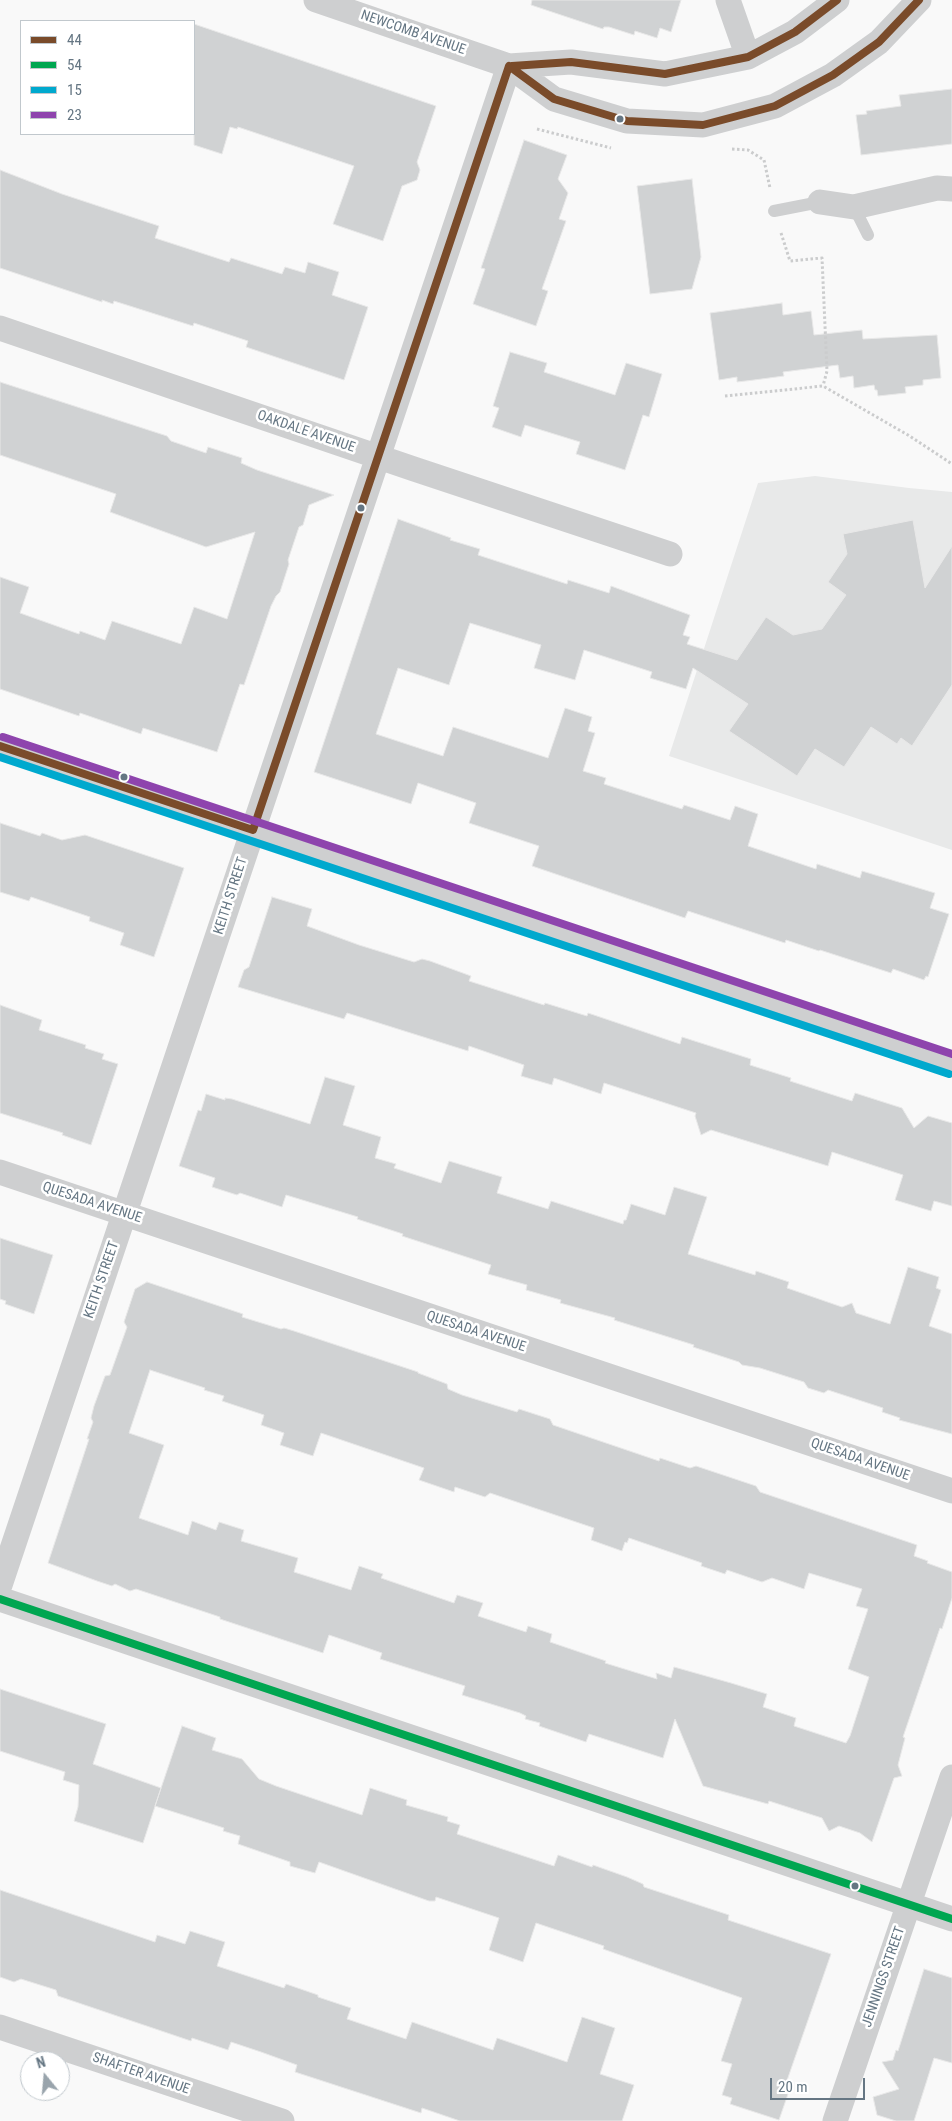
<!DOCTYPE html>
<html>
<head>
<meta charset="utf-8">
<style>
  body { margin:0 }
  #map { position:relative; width:952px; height:2121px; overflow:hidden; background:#f9f9f9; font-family:"Roboto Condensed",sans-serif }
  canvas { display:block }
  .legend { position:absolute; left:20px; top:20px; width:175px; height:115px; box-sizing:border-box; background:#fff; border:1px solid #c1c8cd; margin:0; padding:6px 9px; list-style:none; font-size:15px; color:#657683 }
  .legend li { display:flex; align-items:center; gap:10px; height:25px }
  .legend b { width:25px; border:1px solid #c1c8cd }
  .north { position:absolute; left:20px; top:2051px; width:50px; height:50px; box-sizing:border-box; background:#fff; border:1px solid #c1c8cd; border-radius:50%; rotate:343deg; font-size:14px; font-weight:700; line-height:20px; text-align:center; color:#657683 }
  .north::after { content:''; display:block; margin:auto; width:18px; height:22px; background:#99a4ac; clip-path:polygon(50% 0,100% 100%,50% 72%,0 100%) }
  .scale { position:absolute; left:770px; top:2078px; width:95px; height:22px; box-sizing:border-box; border:2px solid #657683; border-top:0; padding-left:6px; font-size:15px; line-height:18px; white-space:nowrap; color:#657683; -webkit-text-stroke:4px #fff; paint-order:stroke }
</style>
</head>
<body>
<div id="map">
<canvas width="952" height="2121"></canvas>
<ul class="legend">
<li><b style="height:6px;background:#7a4b2a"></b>44</li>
<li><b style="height:6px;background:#00a651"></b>54</li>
<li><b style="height:6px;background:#00a9ce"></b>15</li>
<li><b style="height:6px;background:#8e44ad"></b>23</li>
</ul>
<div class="north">N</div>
<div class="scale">20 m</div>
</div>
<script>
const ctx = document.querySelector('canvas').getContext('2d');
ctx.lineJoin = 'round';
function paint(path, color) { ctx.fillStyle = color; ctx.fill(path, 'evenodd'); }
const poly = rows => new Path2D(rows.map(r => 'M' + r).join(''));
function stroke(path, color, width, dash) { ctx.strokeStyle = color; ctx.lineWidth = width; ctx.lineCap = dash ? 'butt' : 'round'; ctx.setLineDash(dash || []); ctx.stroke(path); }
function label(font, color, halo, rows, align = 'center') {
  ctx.font = font + ' "Roboto Condensed",sans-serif'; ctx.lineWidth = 5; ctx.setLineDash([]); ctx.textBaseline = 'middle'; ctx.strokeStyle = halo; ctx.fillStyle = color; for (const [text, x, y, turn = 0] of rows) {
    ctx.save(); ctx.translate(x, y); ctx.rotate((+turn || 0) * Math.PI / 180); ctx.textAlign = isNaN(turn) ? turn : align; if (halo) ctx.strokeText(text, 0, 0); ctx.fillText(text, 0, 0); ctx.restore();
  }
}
const built = poly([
  [815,476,909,488,952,492,952,850,669,756,758,483]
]);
const building = poly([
  [532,0,681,0,671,32,660,28,657,38,635,31,634,35,609,27,604,27,603,29,531,5,532,0],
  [194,24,436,106,417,162,420,170,417,180,402,186,383,241,333,224,354,166,238,127,237,129,230,127,222,154,194,145,194,24],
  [952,89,952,144,861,155,856,115,867,114,866,111,901,106,899,95,952,89],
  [524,140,567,155,558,179,568,193,559,219,566,221,542,289,548,291,536,326,473,304,485,269,481,268,524,140],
  [0,170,62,194,159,226,155,238,229,262,231,258,282,274,285,267,305,273,308,262,339,272,332,295,368,307,344,380,246,347,248,341,194,323,193,326,114,301,113,304,102,300,102,302,0,268,0,170],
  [692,179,701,257,692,289,650,294,637,186,692,179],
  [782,303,783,315,811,311,814,335,862,330,863,339,937,335,941,378,923,380,923,385,905,387,906,393,878,396,877,390,875,390,874,385,854,388,853,376,840,378,838,365,783,372,784,376,754,380,737,382,737,377,719,380,710,313,782,303],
  [510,352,547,363,544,372,615,395,626,363,662,374,649,417,643,415,625,470,576,454,580,442,525,425,521,437,492,427,499,408,493,406,510,352],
  [0,382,167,436,171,441,206,453,208,447,242,458,241,463,257,470,334,495,309,505,303,525,299,527,288,560,289,564,280,592,276,596,271,606,244,685,240,684,217,752,143,728,141,734,80,713,79,716,0,689,0,577,29,587,20,613,79,634,80,631,105,640,112,621,181,644,194,607,227,619,255,532,206,547,110,512,116,494,0,455,0,382],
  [398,519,451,538,450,540,480,549,478,555,567,584,568,580,609,593,611,586,690,615,683,635,690,637,687,644,737,660,766,617,793,635,822,629,846,595,828,582,847,554,843,534,913,520,925,588,952,546,952,685,912,746,901,738,897,744,871,727,844,767,815,749,797,776,729,731,748,704,693,668,686,689,650,678,652,672,584,650,575,680,534,668,541,645,470,623,449,685,398,668,376,734,443,756,453,727,548,758,565,708,592,717,588,731,595,733,583,771,606,778,604,784,682,809,684,805,730,820,735,806,758,814,748,846,816,869,817,864,860,878,862,871,935,893,930,908,949,914,928,977,926,976,924,980,893,969,891,973,820,950,819,951,786,940,785,943,688,911,685,918,532,866,539,846,469,823,476,803,418,783,411,804,314,772,398,519],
  [0,823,40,836,42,833,62,840,85,835,184,868,154,957,120,945,124,933,89,921,90,917,31,897,29,901,0,892,0,823],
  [272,897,312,909,307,926,359,945,414,962,422,959,430,961,471,976,469,981,544,1005,545,1003,587,1016,588,1013,680,1044,682,1037,751,1059,750,1065,791,1078,790,1081,852,1101,855,1093,902,1108,914,1128,928,1116,952,1123,952,1206,934,1201,931,1211,895,1200,903,1175,832,1152,828,1166,711,1130,701,1135,695,1116,696,1113,604,1083,601,1094,554,1078,552,1085,521,1076,524,1065,469,1046,468,1051,347,1013,344,1019,238,987,244,970,249,967,272,897],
  [0,1005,42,1020,39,1030,86,1045,85,1048,104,1054,102,1059,118,1064,91,1145,62,1135,63,1133,0,1113,0,1005],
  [325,1077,355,1086,343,1125,381,1137,375,1158,396,1164,394,1168,441,1183,449,1161,502,1177,497,1193,548,1209,551,1201,623,1224,624,1220,626,1220,631,1204,665,1215,674,1187,707,1197,688,1254,755,1275,756,1271,789,1282,787,1288,842,1307,852,1303,856,1313,890,1324,908,1267,939,1277,936,1288,941,1290,929,1326,952,1334,952,1434,899,1420,900,1418,882,1412,883,1408,828,1390,824,1393,808,1388,804,1382,760,1368,742,1365,739,1362,693,1347,694,1345,614,1320,615,1318,560,1303,561,1300,526,1290,527,1285,488,1274,491,1265,402,1236,403,1234,357,1219,358,1217,286,1195,282,1207,240,1193,237,1195,212,1187,215,1178,179,1166,198,1110,201,1111,206,1094,225,1100,225,1098,232,1099,310,1124,325,1077],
  [0,1238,53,1255,34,1314,5,1304,6,1301,0,1299,0,1238],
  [147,1282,243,1314,242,1317,281,1329,284,1328,294,1331,418,1372,418,1373,447,1384,448,1389,462,1395,517,1412,519,1409,550,1419,553,1425,659,1461,660,1458,690,1468,696,1466,756,1486,760,1492,917,1545,914,1556,928,1561,927,1563,952,1572,952,1598,942,1629,940,1628,903,1737,905,1738,898,1765,902,1776,894,1778,872,1842,860,1833,839,1826,829,1831,822,1818,769,1801,768,1804,703,1786,675,1719,663,1758,589,1734,586,1742,539,1726,540,1723,525,1719,526,1716,520,1713,462,1695,465,1686,380,1659,382,1653,329,1635,323,1653,220,1619,220,1617,136,1589,130,1591,115,1584,112,1586,97,1581,48,1563,89,1439,87,1439,93,1422,91,1418,94,1406,105,1376,110,1375,127,1327,124,1322,135,1289,147,1282],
  [150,1370,205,1388,204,1390,224,1396,222,1401,264,1415,261,1425,284,1433,280,1445,313,1456,321,1433,424,1468,419,1480,454,1492,455,1487,485,1497,490,1493,594,1528,591,1540,622,1551,625,1542,627,1543,629,1538,702,1563,701,1566,725,1574,727,1570,762,1582,772,1578,804,1589,809,1573,862,1589,856,1606,868,1609,848,1669,869,1677,850,1736,846,1743,794,1726,796,1718,763,1707,767,1694,731,1683,674,1667,671,1678,656,1673,657,1679,605,1663,606,1661,550,1642,552,1634,528,1626,526,1632,478,1616,483,1603,457,1595,454,1603,381,1578,383,1574,359,1566,351,1590,294,1572,298,1558,241,1541,244,1530,219,1522,216,1530,192,1521,188,1535,139,1518,164,1445,129,1433,150,1370],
  [0,1689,106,1724,93,1764,161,1788,143,1843,74,1821,78,1807,79,1785,63,1780,65,1772,0,1751,0,1689],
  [182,1726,216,1738,212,1750,242,1759,259,1779,276,1786,362,1815,370,1788,407,1800,406,1805,448,1817,447,1821,460,1825,457,1834,554,1866,558,1855,592,1867,593,1865,627,1877,643,1884,644,1887,729,1915,728,1920,831,1954,783,2092,788,2094,779,2120,730,2104,732,2098,722,2095,732,2064,721,2061,742,1998,603,1949,604,1946,536,1923,523,1962,489,1950,499,1918,436,1897,435,1901,429,1901,319,1862,315,1873,290,1866,290,1862,238,1844,240,1836,223,1831,224,1828,155,1806,182,1726],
  [0,1890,155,1942,157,1935,185,1944,190,1931,225,1942,217,1966,284,1988,286,1984,318,1995,318,1997,351,2008,347,2019,406,2039,412,2022,493,2050,497,2038,567,2062,582,2017,615,2028,600,2074,634,2085,622,2121,460,2121,422,2108,421,2113,295,2072,297,2065,261,2052,231,2042,228,2050,192,2038,191,2041,58,1996,56,1990,21,1979,14,1982,0,1977,0,1890],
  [924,1969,952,1978,952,2063,934,2058,914,2121,896,2121,877,2115,873,2097,899,2089,882,2062,893,2060,896,2050,898,2051,924,1969]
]);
const path = poly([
  [537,129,611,148],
  [732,149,748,150,764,160,770,188],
  [781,233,790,261,822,258,827,371,823,386],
  [725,396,823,386,908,435,952,464]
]);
const lane = poly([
  [854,207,868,235],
  [774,211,820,202]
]);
const street = poly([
  [316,0,509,66,554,99,627,121,703,125,775,106,833,75,879,42,919,0],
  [728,0,748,57],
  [509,66,571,62,665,74,748,57,795,32,837,0],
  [820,202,854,207,937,188,952,189],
  [0,328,414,469,670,554],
  [0,746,952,1065],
  [0,1172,952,1491],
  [0,1585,509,66],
  [0,1599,952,1919],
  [0,2027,282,2121],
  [835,2121,952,1777]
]);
const bus1 = poly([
  [509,66,554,99,627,121,703,125,775,106,833,75,879,42,919,0],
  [512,66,571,62,665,74,748,57,795,32,837,0],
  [0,746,253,830],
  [253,830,509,66]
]);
const bus2 = poly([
  [0,1599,952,1919]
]);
const bus3 = poly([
  [0,757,949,1074]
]);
const bus4 = poly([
  [3,737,952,1054]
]);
const markers = [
  [620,119,4.5,"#657683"],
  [361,508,4.5,"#657683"],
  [124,777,4.5,"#657683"],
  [855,1886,4.5,"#657683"]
];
const streetNames = [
  ["NEWCOMB AVENUE",413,33,19],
  ["OAKDALE AVENUE",306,432,19],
  ["KEITH STREET",231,896,-72],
  ["QUESADA AVENUE",92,1203,18],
  ["KEITH STREET",102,1280,-71],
  ["QUESADA AVENUE",476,1332,18],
  ["QUESADA AVENUE",860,1460,19],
  ["JENNINGS STREET",884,1977,-71],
  ["SHAFTER AVENUE",141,2074,19]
];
paint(built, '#e8e9e9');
paint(building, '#d0d2d3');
stroke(building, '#e8e8e8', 1);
stroke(path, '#cbcccd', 3, [2.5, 2.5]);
stroke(lane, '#cecfd0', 12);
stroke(street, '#cecfd0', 25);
stroke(bus1, '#7a4b2a', 8);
stroke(bus2, '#00a651', 8);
stroke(bus3, '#00a9ce', 8);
stroke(bus4, '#8e44ad', 8);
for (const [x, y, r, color] of markers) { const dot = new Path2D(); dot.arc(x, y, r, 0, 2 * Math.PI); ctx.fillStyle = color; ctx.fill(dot); stroke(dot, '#fff', 2); }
label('14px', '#657683', '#fff', streetNames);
</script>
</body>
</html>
